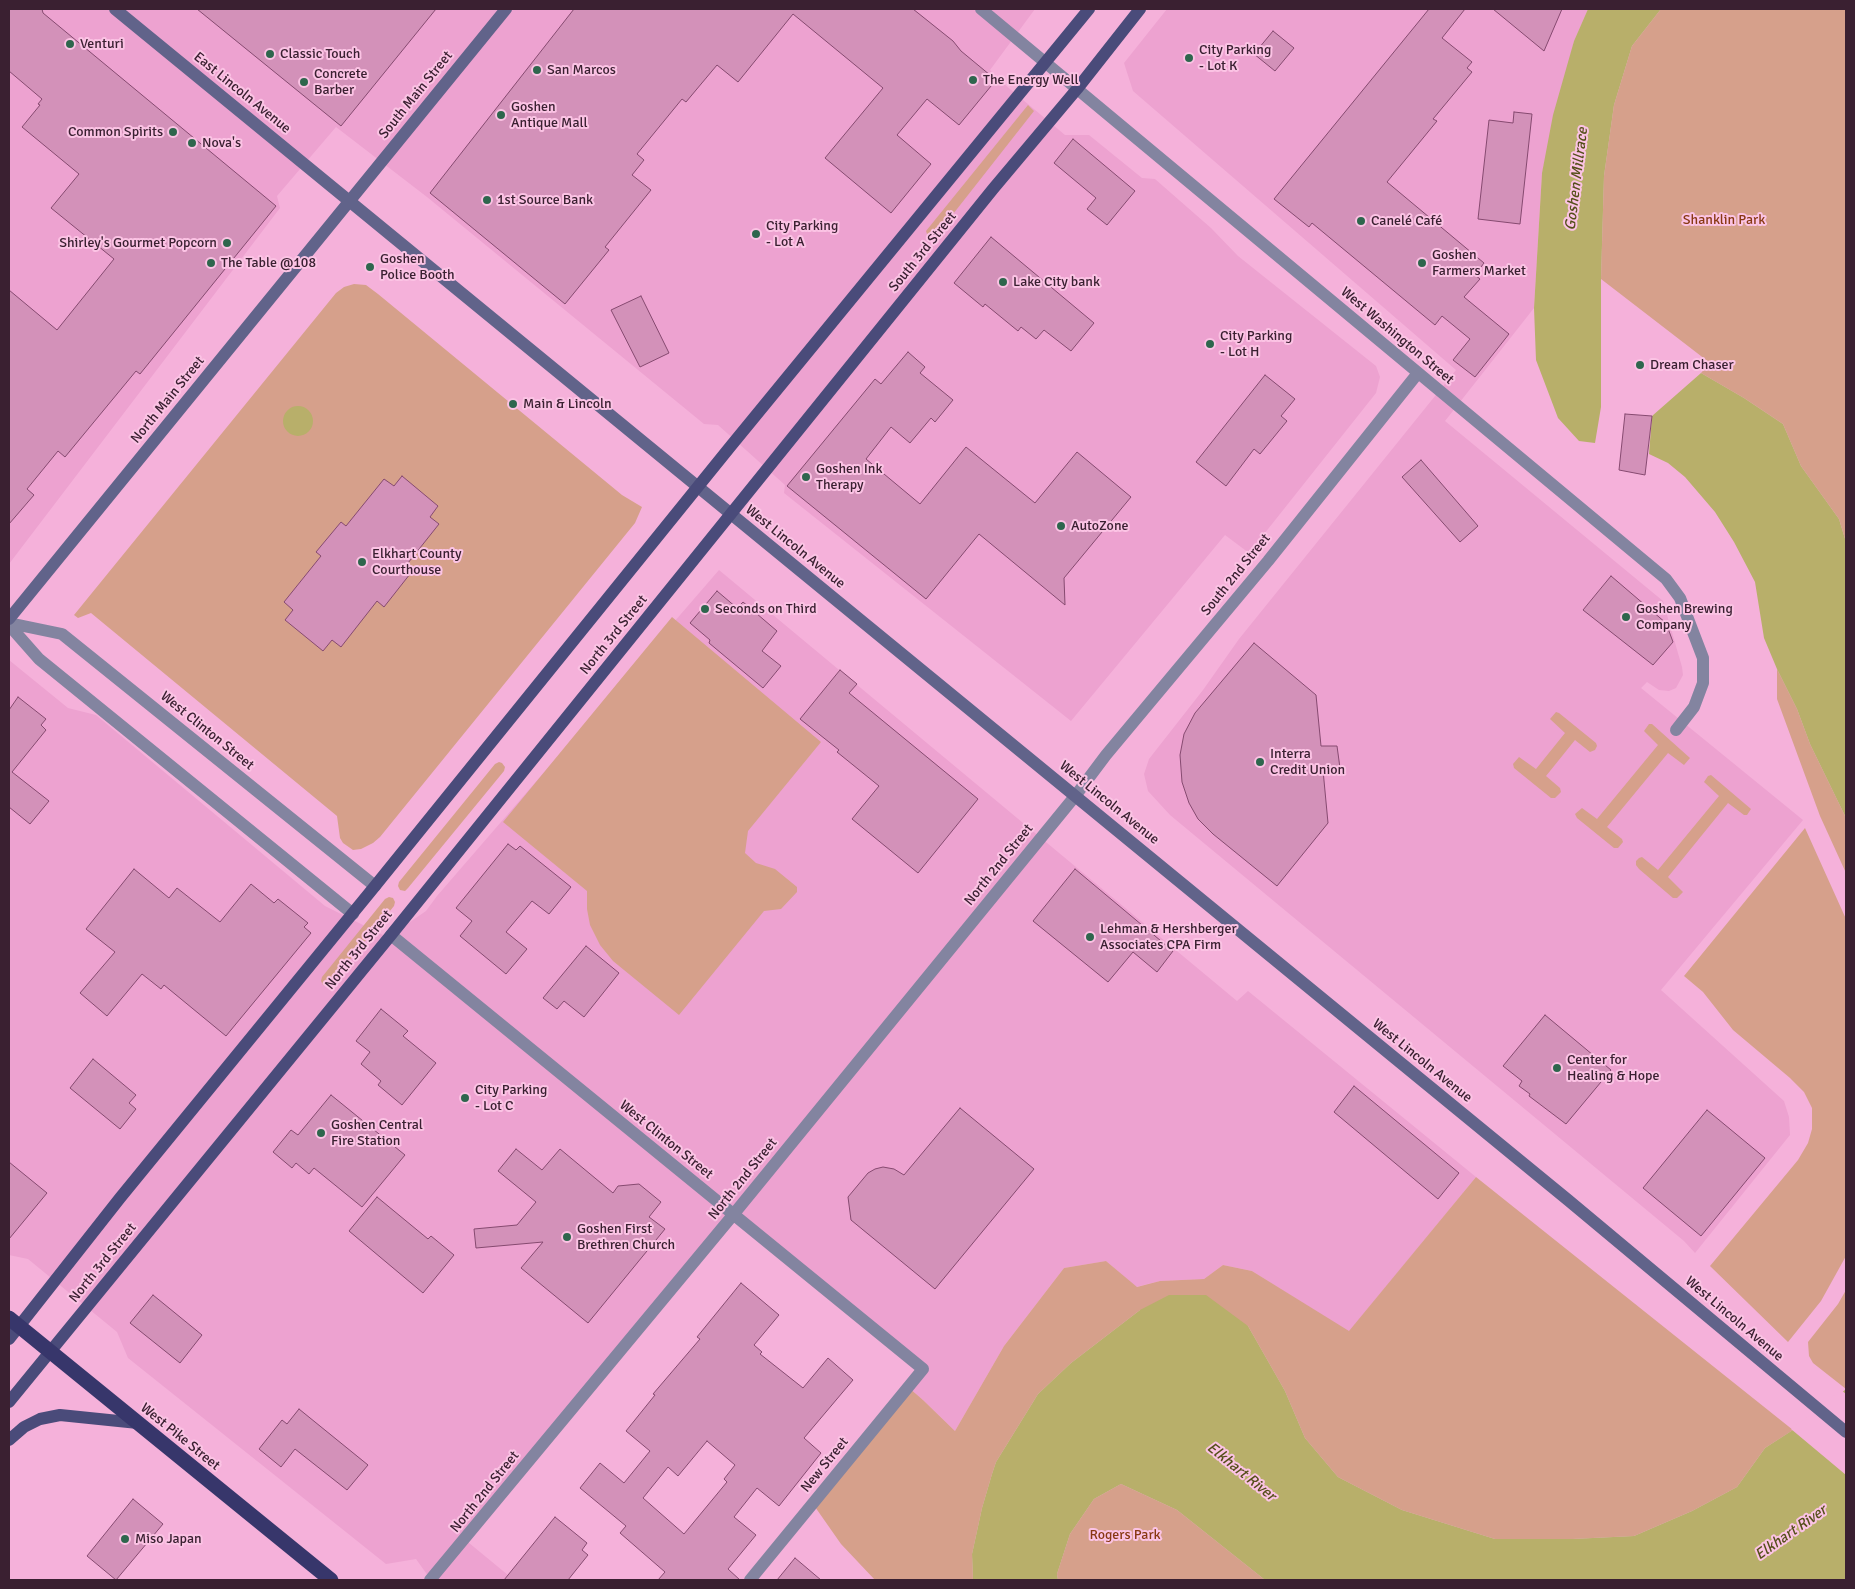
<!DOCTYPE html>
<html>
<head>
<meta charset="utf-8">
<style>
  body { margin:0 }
  #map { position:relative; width:1855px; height:1589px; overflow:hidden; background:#f5b1da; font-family:Signika,sans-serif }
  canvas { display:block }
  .frame { position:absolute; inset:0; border:10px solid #3a2031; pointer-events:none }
</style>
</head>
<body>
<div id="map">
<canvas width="1855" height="1589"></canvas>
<div class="frame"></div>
</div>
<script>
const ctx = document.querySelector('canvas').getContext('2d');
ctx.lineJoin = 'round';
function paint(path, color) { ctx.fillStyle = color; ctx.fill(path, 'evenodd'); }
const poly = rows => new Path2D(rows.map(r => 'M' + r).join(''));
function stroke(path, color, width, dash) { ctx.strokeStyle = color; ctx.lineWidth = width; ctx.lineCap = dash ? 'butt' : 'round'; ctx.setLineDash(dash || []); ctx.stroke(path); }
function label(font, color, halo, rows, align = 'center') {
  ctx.font = font + ' Signika,sans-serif'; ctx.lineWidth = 4; ctx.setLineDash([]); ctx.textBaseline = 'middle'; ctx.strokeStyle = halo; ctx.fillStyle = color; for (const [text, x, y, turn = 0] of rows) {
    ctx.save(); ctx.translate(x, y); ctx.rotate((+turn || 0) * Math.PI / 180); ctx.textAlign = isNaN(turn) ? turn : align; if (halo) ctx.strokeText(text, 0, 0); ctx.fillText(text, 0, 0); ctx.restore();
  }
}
const built = poly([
  [9,9,1035,9,990,70,998,79,1065,135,1089,135,1142,178,1155,179,1211,228,1238,256,1376,366,1380,377,1376,393,1249,553,1225,535,1071,721,784,493,785,485,718,425,704,424,427,197,336,127,277,196,280,208,9,564],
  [1167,9,1588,9,1574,41,1542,173,1534,308,1445,421,1663,601,1682,667,1683,675,1676,688,1669,691,1659,690,1647,682,1641,688,1803,820,1661,990,1784,1101,1789,1117,1790,1135,1695,1253,1684,1241,1170,815,1148,791,1144,774,1149,759,1203,690,1239,639,1456,370,1133,91,1124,63],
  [719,570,1237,1001,1248,991,1476,1177,1349,1332,1252,1271,1223,1265,1204,1279,1160,1281,1136,1287,1106,1261,1064,1268,1004,1346,955,1431,923,1400,908,1387,923,1369,391,935,426,911,437,896],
  [9,660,68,708,96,715,325,906,391,939,727,1216,463,1538,514,1580,431,1580,416,1559,386,1564,128,1358,117,1332,28,1259,9,1255]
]);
const green = poly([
  [1661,9,1846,9,1846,542,1839,519,1801,466,1783,424,1744,398,1701,373,1710,363,1601,279,1604,176,1614,105,1632,46],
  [1028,105,1034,111,935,237,931,239,928,237,926,231],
  [354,284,366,285,378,294,622,495,642,507,635,523,380,837,373,843,361,849,353,850,343,843,340,838,337,816,91,613,78,618,74,615,336,293,344,287],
  [672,617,821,742,748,831,745,853,756,863,775,869,797,887,797,892,781,909,764,911,679,1015,613,961,600,945,590,925,587,909,587,891,503,822],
  [1777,669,1797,709,1810,744,1846,818,1846,873,1820,816,1777,699],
  [1556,712,1559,713,1596,743,1597,746,1595,750,1590,752,1575,740,1546,776,1560,788,1561,792,1555,798,1551,798,1514,768,1513,764,1519,757,1536,769,1565,733,1550,719],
  [1649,724,1652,724,1690,758,1684,765,1668,753,1607,827,1622,839,1623,842,1618,848,1614,848,1577,818,1575,814,1582,808,1597,819,1658,745,1644,731],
  [499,762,502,763,505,767,504,771,408,888,405,891,400,890,398,886,399,882,495,764],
  [1711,775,1751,809,1747,815,1744,815,1728,803,1668,877,1683,892,1677,898,1673,898,1639,869,1636,865,1636,861,1639,858,1642,857,1658,870,1719,796,1704,782,1708,776],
  [1805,828,1846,919,1846,1256,1821,1301,1788,1342,1710,1266,1798,1160,1808,1143,1812,1129,1812,1108,1804,1092,1790,1078,1733,1030,1703,992,1684,976],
  [389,897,393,898,395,902,394,906,330,984,327,986,323,985,321,981,322,977,385,899],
  [1476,1177,1793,1430,1765,1448,1737,1487,1692,1511,1634,1536,1572,1539,1495,1539,1402,1510,1338,1477,1305,1438,1285,1391,1248,1326,1140,1310,1071,1363,1038,1394,996,1462,992,1474,982,1508,972,1554,973,1580,875,1580,841,1544,813,1504,908,1387,923,1400,955,1431,1004,1346,1064,1268,1106,1261,1137,1287,1160,1281,1204,1279,1223,1265,1252,1271,1349,1331],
  [1846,1290,1846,1389,1813,1363,1809,1356,1808,1342,1838,1304],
  [1121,1484,1177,1510,1265,1580,1058,1580,1057,1574,1070,1534,1094,1499]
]);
const water = poly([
  [1588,9,1661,9,1632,46,1614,105,1604,176,1601,279,1601,407,1595,443,1579,441,1558,418,1536,360,1534,308,1542,173,1553,115,1574,41],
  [1701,373,1744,398,1783,424,1801,466,1839,519,1846,542,1846,818,1810,744,1797,709,1777,669,1764,638,1755,582,1734,542,1715,512,1685,477,1668,463,1649,454,1652,416],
  '283 421a15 15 0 1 1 30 0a15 15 0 1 1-30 0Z',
  [1169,1295,1206,1295,1248,1326,1285,1391,1305,1438,1338,1477,1402,1510,1495,1539,1572,1539,1634,1536,1692,1511,1737,1487,1765,1448,1813,1417,1846,1389,1846,1580,1265,1580,1177,1510,1121,1484,1094,1499,1070,1534,1057,1574,1058,1580,973,1580,972,1554,982,1508,992,1474,996,1462,1038,1394,1071,1363,1140,1310]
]);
const pier = poly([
  [1841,1390,1846,1394,1846,1475,1791,1429,1811,1415]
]);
const building = poly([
  [9,9,42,9,43,13,276,206,140,374,136,371,65,457,58,451,27,489,34,495,9,524,9,290,57,330,114,259,51,208,79,174,22,127,40,105,38,104,42,99,9,71,9,9],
  [197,9,436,9,341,126,197,9],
  [574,9,913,9,953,41,961,51,996,80,959,125,927,99,897,135,931,164,891,213,825,158,883,88,793,14,738,82,717,65,686,102,682,99,637,154,644,160,632,175,651,190,605,247,609,250,565,304,430,193,574,9],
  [1429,9,1465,9,1442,38,1472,62,1467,68,1472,72,1433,119,1437,121,1387,182,1484,263,1475,275,1480,279,1464,297,1509,334,1475,377,1453,360,1470,339,1442,316,1435,325,1312,223,1309,227,1274,199,1429,9],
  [1493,9,1562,9,1544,51,1493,9],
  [1273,31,1294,48,1275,71,1254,54,1273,31],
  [1514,112,1532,114,1520,224,1478,219,1489,120,1513,123,1514,112],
  [1073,139,1135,191,1107,225,1087,209,1096,198,1054,163,1073,139],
  [991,237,1094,323,1071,351,1044,330,1036,339,1021,327,1018,331,985,304,983,307,954,283,991,237],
  [641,296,669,353,640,367,611,310,641,296],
  [908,352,925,367,920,373,953,400,935,422,931,418,910,443,891,427,866,459,920,504,966,447,1035,503,1077,452,1131,497,1064,578,1065,605,979,534,926,599,787,486,875,379,881,384,908,352],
  [1265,375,1295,399,1281,416,1287,421,1260,454,1254,449,1226,486,1196,462,1265,375],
  [1625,414,1652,416,1645,475,1619,470,1625,414],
  [1421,460,1478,526,1460,542,1402,477,1421,460],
  [402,476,438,506,430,517,439,524,404,568,410,574,384,607,377,601,341,647,332,640,323,651,285,620,293,610,284,602,321,556,316,552,341,522,346,526,384,479,394,486,402,476],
  [1611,576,1666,623,1673,642,1653,665,1583,610,1611,576],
  [717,591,737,608,743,602,777,631,762,651,781,666,763,688,709,643,710,640,690,623,717,591],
  [1254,643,1316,695,1321,746,1337,746,1340,768,1323,770,1328,823,1277,886,1213,834,1198,819,1189,803,1182,782,1180,755,1184,734,1195,713,1254,643],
  [840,670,857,684,849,693,978,799,918,873,852,819,879,786,837,752,839,750,800,719,840,670],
  [18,697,46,719,41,725,46,730,12,772,49,801,30,824,9,807,9,710,18,697],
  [508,844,516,850,520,846,571,887,549,914,532,901,506,932,527,949,506,974,460,936,472,921,456,908,508,844],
  [134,869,169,898,177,888,220,922,251,884,274,903,278,899,308,923,304,927,311,933,226,1036,164,985,161,989,142,974,107,1016,80,993,115,952,86,929,134,869],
  [1075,869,1173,951,1157,972,1133,952,1108,982,1033,921,1075,869],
  [586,946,619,973,584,1017,564,1001,557,1009,543,998,586,946],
  [381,1009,408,1031,403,1036,436,1063,402,1105,378,1085,381,1081,361,1064,370,1052,356,1041,381,1009],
  [1545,1015,1611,1070,1566,1124,1529,1096,1530,1094,1519,1086,1522,1081,1503,1066,1545,1015],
  [93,1059,136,1095,129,1103,136,1109,120,1129,70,1088,93,1059],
  [1354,1086,1459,1173,1438,1199,1334,1112,1354,1086],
  [331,1095,405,1155,362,1207,314,1168,309,1174,296,1163,292,1168,273,1152,291,1130,298,1135,331,1095],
  [960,1108,1034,1169,935,1289,851,1220,848,1197,868,1173,875,1169,883,1167,894,1169,904,1175,960,1108],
  [1707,1110,1765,1158,1701,1236,1643,1188,1707,1110],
  [516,1149,542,1170,560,1149,613,1193,618,1186,639,1184,661,1202,649,1217,665,1229,588,1323,521,1268,543,1242,476,1248,474,1229,517,1225,536,1202,498,1171,516,1149],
  [9,1162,47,1193,9,1239,9,1162],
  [377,1197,428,1239,431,1236,454,1255,423,1293,349,1231,377,1197],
  [741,1283,779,1315,754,1345,762,1352,760,1354,803,1388,828,1358,853,1380,804,1438,821,1453,779,1506,757,1488,734,1517,756,1535,728,1569,740,1580,658,1580,665,1572,620,1533,626,1526,580,1488,600,1463,624,1483,650,1451,626,1431,655,1395,653,1394,700,1339,697,1337,741,1283],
  [707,1441,735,1465,724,1479,727,1482,684,1534,643,1498,668,1467,678,1476,707,1441],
  [153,1295,202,1335,180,1363,130,1323,153,1295],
  [299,1409,368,1465,347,1490,295,1449,281,1467,259,1449,282,1420,287,1424,299,1409],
  [133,1499,163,1524,116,1580,87,1556,133,1499],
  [555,1517,587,1543,582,1550,588,1555,568,1580,504,1580,555,1517],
  [795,1558,821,1580,777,1580,795,1558]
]);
const street = poly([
  [981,9,1666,579,1680,598,1703,658,1703,683,1694,707,1676,730],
  [9,623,62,634,375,886],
  [9,625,39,659,353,914],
  [391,935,923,1369,750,1580],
  [430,1580,733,1215,1076,795,1106,755,1268,561,1418,373]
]);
const secondary = poly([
  [115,9,1568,1200,1846,1432],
  [9,619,506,9]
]);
const primary = poly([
  [9,1339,120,1198,375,886,730,447,1089,9],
  [9,1402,391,935,993,189,1077,89,1140,9],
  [9,1440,24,1427,40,1419,60,1415,138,1423]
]);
const highway = poly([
  [9,1318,331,1580]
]);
const markers = [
  [70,44,5,"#2e664d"],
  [270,54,5,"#2e664d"],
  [1189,58,5,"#2e664d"],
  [537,70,5,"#2e664d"],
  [973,80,5,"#2e664d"],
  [304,82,5,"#2e664d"],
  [501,115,5,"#2e664d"],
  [173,132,5,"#2e664d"],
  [192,143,5,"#2e664d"],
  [487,200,5,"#2e664d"],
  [1361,221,5,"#2e664d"],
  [756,234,5,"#2e664d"],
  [227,243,5,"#2e664d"],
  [211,263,5,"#2e664d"],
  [1422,263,5,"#2e664d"],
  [370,267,5,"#2e664d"],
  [1003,282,5,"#2e664d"],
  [1210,344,5,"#2e664d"],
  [1640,365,5,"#2e664d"],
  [513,404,5,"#2e664d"],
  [806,477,5,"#2e664d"],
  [1061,526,5,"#2e664d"],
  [362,562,5,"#2e664d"],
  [705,609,5,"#2e664d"],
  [1626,617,5,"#2e664d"],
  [1260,762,5,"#2e664d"],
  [1090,937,5,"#2e664d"],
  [1557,1068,5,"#2e664d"],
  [465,1098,5,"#2e664d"],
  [321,1133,5,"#2e664d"],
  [567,1237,5,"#2e664d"],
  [125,1539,5,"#2e664d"]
];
const poiNames = [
  ["Venturi",80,44],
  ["City Parking",1199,50],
  ["- Lot K",1199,66],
  ["Classic Touch",280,54],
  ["San Marcos",547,70],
  ["Concrete",314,74],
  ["Barber",314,90],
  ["The Energy Well",983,80],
  ["Goshen",511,107],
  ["Antique Mall",511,123],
  ["Common Spirits",163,132,"right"],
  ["Nova's",202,143],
  ["1st Source Bank",497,200],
  ["Canelé Café",1371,221],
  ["City Parking",766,226],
  ["- Lot A",766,242],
  ["Shirley's Gourmet Popcorn",217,243,"right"],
  ["Goshen",1432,255],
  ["Farmers Market",1432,271],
  ["Goshen",380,259],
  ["Police Booth",380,275],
  ["The Table @108",221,263],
  ["Lake City bank",1013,282],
  ["City Parking",1220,336],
  ["- Lot H",1220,352],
  ["Dream Chaser",1650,365],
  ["Main & Lincoln",523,404],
  ["Goshen Ink",816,469],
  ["Therapy",816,485],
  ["AutoZone",1071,526],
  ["Elkhart County",372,554],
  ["Courthouse",372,570],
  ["Seconds on Third",715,609],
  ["Goshen Brewing",1636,609],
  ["Company",1636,625],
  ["Interra",1270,754],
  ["Credit Union",1270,770],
  ["Lehman & Hershberger",1100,929],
  ["Associates CPA Firm",1100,945],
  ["Center for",1567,1060],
  ["Healing & Hope",1567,1076],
  ["City Parking",475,1090],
  ["- Lot C",475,1106],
  ["Goshen Central",331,1125],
  ["Fire Station",331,1141],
  ["Goshen First",577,1229],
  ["Brethren Church",577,1245],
  ["Miso Japan",135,1539]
];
const streetNames = [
  ["East Lincoln Avenue",242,93,39],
  ["South Main Street",416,95,-51],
  ["South 3rd Street",923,252,-51],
  ["West Washington Street",1397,336,40],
  ["North Main Street",168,400,-51],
  ["West Lincoln Avenue",795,547,39],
  ["South 2nd Street",1236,575,-51],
  ["North 3rd Street",614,635,-51],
  ["West Clinton Street",207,731,39],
  ["West Lincoln Avenue",1109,803,39],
  ["North 2nd Street",999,865,-51],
  ["North 3rd Street",359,950,-51],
  ["West Lincoln Avenue",1422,1061,39],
  ["West Clinton Street",666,1140,39],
  ["North 2nd Street",743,1179,-51],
  ["North 3rd Street",103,1263,-51],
  ["West Lincoln Avenue",1734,1319,40],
  ["West Pike Street",180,1437,39],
  ["New Street",825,1465,-51],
  ["North 2nd Street",485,1492,-51]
];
const parkNames = [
  ["Shanklin Park",1724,220],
  ["Rogers Park",1125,1535]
];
const waterNames = [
  ["Goshen Millrace",1577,179,-83],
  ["Elkhart River",1241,1472,39],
  ["Elkhart River",1791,1533,-35]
];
paint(built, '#eda2d0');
paint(green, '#d6a08b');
paint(water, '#b8af6a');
paint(pier, '#f5b1da');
paint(building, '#d391b9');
stroke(building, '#864a70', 1);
stroke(street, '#8384a0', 12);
stroke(secondary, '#61638a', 12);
stroke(primary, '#4a4b7a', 12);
stroke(highway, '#37366b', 15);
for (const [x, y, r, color] of markers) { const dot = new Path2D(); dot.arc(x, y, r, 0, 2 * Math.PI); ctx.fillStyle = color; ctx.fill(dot); stroke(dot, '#fbc3e4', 2); }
label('14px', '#3a2031', '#fbc3e4', poiNames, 'left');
label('14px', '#3a2031', '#fbc3e4', streetNames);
label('14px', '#883812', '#fbc3e4', parkNames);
label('italic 15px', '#554f1a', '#fbc3e4', waterNames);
</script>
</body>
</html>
